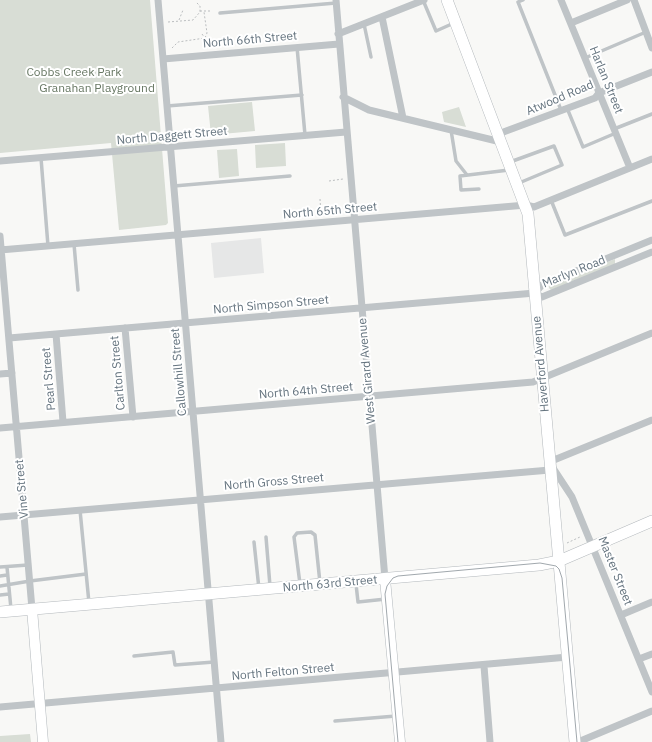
<!DOCTYPE html>
<html>
<head>
<meta charset="utf-8">
<style>
  body { margin:0 }
  canvas { display:block; background:#f8f8f6 }
</style>
</head>
<body>
<canvas width="652" height="742"></canvas>
<script>
const ctx = document.querySelector('canvas').getContext('2d');
ctx.lineJoin = 'round';
function paint(path, color) { ctx.fillStyle = color; ctx.fill(path, 'evenodd'); }
const poly = rows => new Path2D(rows.map(r => 'M' + r).join(''));
function stroke(path, color, width, dash) { ctx.strokeStyle = color; ctx.lineWidth = width; ctx.lineCap = dash ? 'butt' : 'round'; ctx.setLineDash(dash || []); ctx.stroke(path); }
function label(font, color, halo, rows, align = 'center') {
  ctx.font = font + ' "IBM Plex Sans",sans-serif'; ctx.lineWidth = 4; ctx.setLineDash([]); ctx.textBaseline = 'middle'; ctx.strokeStyle = halo; ctx.fillStyle = color; for (const [text, x, y, turn = 0] of rows) {
    ctx.save(); ctx.translate(x, y); ctx.rotate((+turn || 0) * Math.PI / 180); ctx.textAlign = isNaN(turn) ? turn : align; if (halo) ctx.strokeText(text, 0, 0); ctx.fillText(text, 0, 0); ctx.restore();
  }
}
const built = poly([
  [261,238,264,273,214,278,211,243]
]);
const green = poly([
  [0,0,150,0,168,223,166,225,119,230,111,143,0,153],
  [252,102,255,131,211,135,208,106],
  [459,107,466,127,444,122,442,112],
  [285,143,286,166,256,168,255,145],
  [237,149,239,176,219,178,217,150],
  [615,259,615,264,551,290,549,288,549,285],
  [30,734,31,742,0,742,0,736]
]);
const path = poly([
  [200,11,211,11],
  [179,20,183,10],
  [168,22,193,20,200,12,200,6,196,2],
  [202,34,207,41,208,47],
  [172,48,178,42,205,38,207,33,204,12],
  [329,181,343,179],
  [320,199,321,215],
  [567,543,580,537]
]);
const lane = poly([
  [423,0,436,31,454,23],
  [523,0,518,2,561,110],
  [220,13,336,3],
  [364,24,371,57],
  [297,47,305,135],
  [585,58,646,32],
  [167,106,302,95],
  [567,108,583,147,616,133],
  [614,129,652,114],
  [451,130,456,161,467,175],
  [41,158,48,246],
  [510,162,554,146,562,165,519,183],
  [174,186,290,176],
  [479,189,461,190,460,176,509,170],
  [551,200,565,235,652,201],
  [74,244,78,290],
  [80,510,89,603],
  [266,537,270,586],
  [254,542,259,589],
  [0,567,28,565],
  [7,567,11,609],
  [0,576,7,575],
  [300,584,294,537,297,533,311,532,315,535,320,583],
  [356,584,358,602,386,599],
  [0,586,30,581,86,574],
  [0,595,9,594],
  [134,656,173,652,175,665,214,662],
  [335,721,396,716]
]);
const street = poly([
  [158,0,221,742],
  [336,0,385,579],
  [561,0,630,168],
  [634,0,652,48],
  [382,17,403,118],
  [571,23,627,0],
  [338,34,424,0],
  [163,59,339,44],
  [343,97,369,110,501,142],
  [498,134,595,98,599,93,652,72],
  [0,161,346,132],
  [0,236,32,609],
  [0,250,526,205,534,207,652,159],
  [535,293,542,285,652,240],
  [535,293,542,297,652,252],
  [125,328,133,417],
  [56,334,63,422],
  [9,338,535,293],
  [0,374,12,373],
  [652,420,549,462,572,497,652,692],
  [0,428,533,382,652,333],
  [0,517,550,470],
  [621,615,652,602],
  [639,659,652,654],
  [484,666,490,742],
  [0,707,568,657],
  [578,742,652,711]
]);
const secondary = poly([
  [385,579,400,742],
  [32,609,43,742]
]);
const primary = poly([
  [447,0,528,214,575,742],
  [0,612,539,565,559,561,652,521]
]);
const tram = poly([
  [398,742,385,594,387,586,393,578,398,576,540,563,556,566,559,569,562,578,577,742]
]);
const streetNames = [
  ["North 66th Street",250,40,-5],
  ["Harlan Street",606,80,68],
  ["Atwood Road",560,98,-23],
  ["North Daggett Street",172,136,-5],
  ["North 65th Street",330,211,-5],
  ["Marlyn Road",574,272,-22],
  ["North Simpson Street",271,305,-5],
  ["Haverford Avenue",541,364,-95],
  ["West Girard Avenue",367,371,-95],
  ["Callowhill Street",179,372,-95],
  ["Carlton Street",118,373,-95],
  ["Pearl Street",49,379,-95],
  ["North 64th Street",306,391,-5],
  ["North Gross Street",274,482,-5],
  ["Vine Street",22,489,-95],
  ["Master Street",615,571,68],
  ["North 63rd Street",330,584,-5],
  ["North Felton Street",283,672,-5]
];
const parkNames = [
  ["Cobbs Creek Park",74,73],
  ["Granahan Playground",97,89]
];
paint(built, '#e6e7e7');
paint(green, '#d8ddd5');
stroke(secondary, '#b2b8bc', 11);
stroke(primary, '#b3b8bc', 12);
stroke(path, '#babdbf', 1, [2, 2]);
stroke(lane, '#bfc4c7', 3.5);
stroke(street, '#bfc4c7', 7);
stroke(secondary, '#fff', 10);
stroke(primary, '#fff', 11);
stroke(tram, '#a1a8ad', 1);
label('12px', '#65747f', '#fff', streetNames);
label('12px', '#677763', '#fff', parkNames);
</script>
</body>
</html>
